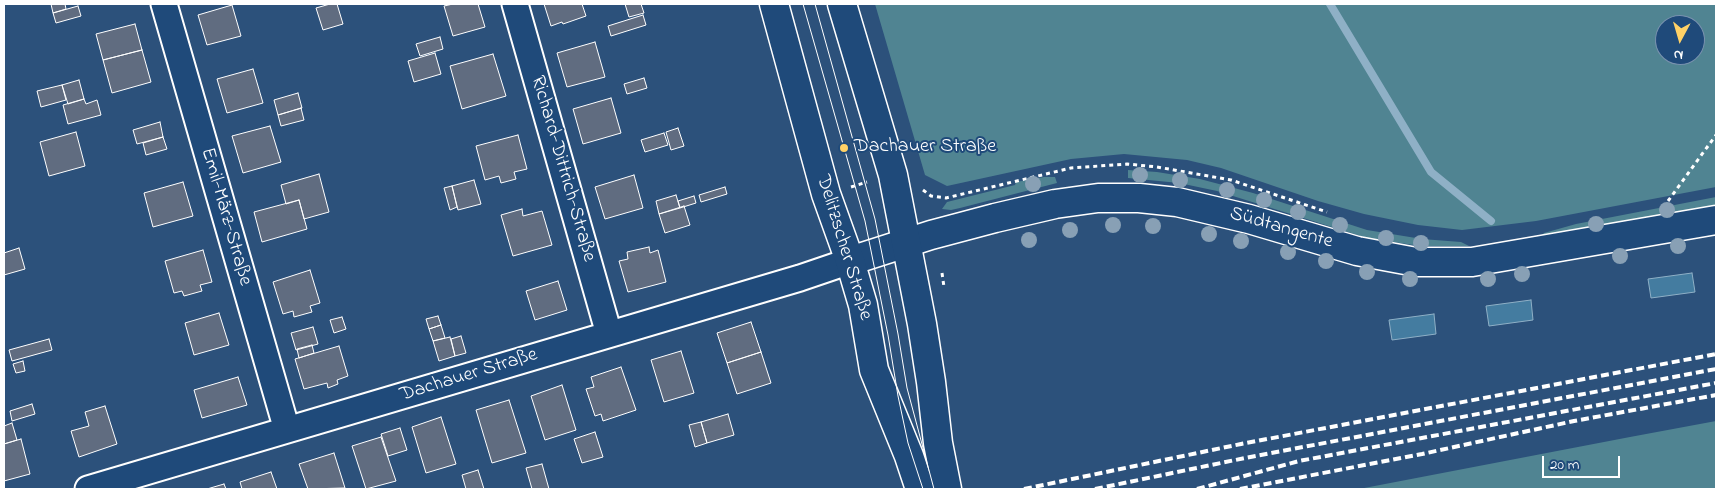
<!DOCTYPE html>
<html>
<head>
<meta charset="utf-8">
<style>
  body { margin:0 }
  #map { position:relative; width:1720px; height:493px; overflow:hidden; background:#2c517b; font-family:"Indie Flower",sans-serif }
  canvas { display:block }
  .frame { position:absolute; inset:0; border:5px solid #fff; pointer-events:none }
  .north { position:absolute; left:1655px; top:15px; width:50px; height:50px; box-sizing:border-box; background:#1f4a7a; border:1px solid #7992af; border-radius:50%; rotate:186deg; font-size:14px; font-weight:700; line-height:20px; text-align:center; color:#fff }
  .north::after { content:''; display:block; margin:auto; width:18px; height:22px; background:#ffd166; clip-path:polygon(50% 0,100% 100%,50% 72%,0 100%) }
  .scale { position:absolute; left:1542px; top:456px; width:78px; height:22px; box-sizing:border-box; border:2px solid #fff; border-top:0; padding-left:6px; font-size:15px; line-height:18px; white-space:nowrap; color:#fff; -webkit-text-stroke:4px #1f4a7a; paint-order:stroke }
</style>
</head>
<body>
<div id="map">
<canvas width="1720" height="493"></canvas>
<div class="frame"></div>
<div class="north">N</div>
<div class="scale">20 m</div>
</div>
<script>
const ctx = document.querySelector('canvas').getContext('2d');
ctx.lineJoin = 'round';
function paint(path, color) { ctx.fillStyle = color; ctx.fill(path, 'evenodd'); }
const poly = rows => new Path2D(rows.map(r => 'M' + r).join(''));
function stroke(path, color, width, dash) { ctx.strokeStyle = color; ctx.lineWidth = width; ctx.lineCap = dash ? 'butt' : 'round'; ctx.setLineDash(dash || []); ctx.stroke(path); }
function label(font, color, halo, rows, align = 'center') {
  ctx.font = font + ' "Indie Flower",sans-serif'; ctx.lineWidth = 4; ctx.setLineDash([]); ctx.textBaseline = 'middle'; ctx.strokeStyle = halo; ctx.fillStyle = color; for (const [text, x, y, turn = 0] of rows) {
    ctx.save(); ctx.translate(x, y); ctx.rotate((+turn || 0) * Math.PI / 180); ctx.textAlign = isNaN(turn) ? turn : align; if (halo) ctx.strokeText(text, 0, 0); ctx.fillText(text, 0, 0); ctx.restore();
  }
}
const green = poly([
  [875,4,1716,4,1716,187,1536,221,1462,230,1418,225,1364,214,1318,201,1221,168,1187,160,1124,154,1071,159,947,186,925,175],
  [1665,25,1695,25,1695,55,1665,55],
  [1128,170,1157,172,1200,179,1253,193,1367,230,1422,239,1461,242,1469,246,1420,246,1367,238,1217,191,1179,183,1128,178],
  [1044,177,1055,177,1057,183,960,208,951,210,942,209,947,202,1015,185,1016,182],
  [1716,197,1716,206,1538,238,1544,233,1576,224],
  [1716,421,1716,489,1359,489,1630,437]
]);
const water = poly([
  [1692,273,1695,292,1651,298,1648,279,1692,273],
  [1531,300,1533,320,1489,326,1486,306,1531,300],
  [1434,314,1436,334,1392,340,1389,320,1434,314]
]);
const stream = poly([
  [1330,4,1431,172,1491,221]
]);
const building = poly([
  [51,4,65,4,66,9,53,13,51,4],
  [330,4,337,4,343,24,323,30,316,8,330,4],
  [453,4,478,4,485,27,453,36,444,6,453,4],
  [544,4,582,4,586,16,563,24,562,22,551,26,544,4],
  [625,4,641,4,644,13,629,17,625,4],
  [232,5,241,36,207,45,198,15,232,5],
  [78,6,81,16,56,23,53,13,78,6],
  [643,15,646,25,611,36,608,26,643,15],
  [135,24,142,50,103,60,96,34,135,24],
  [440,37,443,49,420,56,416,44,440,37],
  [595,42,605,77,567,87,557,53,595,42],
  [142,50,151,82,112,93,103,60,142,50],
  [435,53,441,74,414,82,408,61,435,53],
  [493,54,506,96,462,109,450,66,493,54],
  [253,69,263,103,227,113,217,79,253,69],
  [644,78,647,88,627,94,624,84,644,78],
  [79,80,84,99,68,104,62,85,79,80],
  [62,85,66,100,41,107,37,91,62,85],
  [298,93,302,108,278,115,274,100,298,93],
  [611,98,621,133,583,144,573,109,611,98],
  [84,99,86,104,97,100,101,115,68,124,63,105,84,99],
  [301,108,304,120,281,126,278,115,301,108],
  [160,122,163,137,137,144,133,130,160,122],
  [270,126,281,162,243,173,232,136,270,126],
  [678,128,684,146,671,150,666,132,678,128],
  [76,132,85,166,49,176,40,142,76,132],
  [664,133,668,145,645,152,641,140,664,133],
  [518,135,527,169,514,172,516,179,501,183,499,176,485,180,476,146,518,135],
  [163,137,167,149,146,155,143,143,163,137],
  [319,174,329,212,304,219,299,200,286,204,281,185,319,174],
  [634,175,643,208,605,219,595,187,634,175],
  [474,180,481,204,458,210,452,186,474,180],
  [183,182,193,216,153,227,144,193,183,182],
  [452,186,457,207,450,210,444,188,452,186],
  [725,187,727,194,701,202,699,195,725,187],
  [676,195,680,208,659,214,656,201,676,195],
  [694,196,696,203,680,208,678,201,694,196],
  [299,200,307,229,262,242,254,212,299,200],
  [684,206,690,225,665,233,659,214,684,206],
  [522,209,523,216,542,211,552,245,513,256,501,215,522,209],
  [649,247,650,253,658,250,666,282,628,292,619,261,628,259,627,252,649,247],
  [19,248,25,269,4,275,4,253,19,248],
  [203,250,212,282,200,285,202,291,184,296,182,291,174,293,165,261,203,250],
  [310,270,320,303,310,306,312,312,294,317,293,311,283,314,273,282,310,270],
  [558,281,567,310,535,320,526,291,558,281],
  [219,313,229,345,194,355,185,323,219,313],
  [438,316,441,325,429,329,426,319,438,316],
  [342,317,346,329,334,333,330,320,342,317],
  [751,322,761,352,727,363,717,333,751,322],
  [441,325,445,338,433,341,429,329,441,325],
  [313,327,318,344,296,350,291,333,313,327],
  [461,336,466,353,455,356,451,339,461,336],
  [450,337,455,356,439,361,433,341,450,337],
  [49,339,52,350,12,361,9,350,49,339],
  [312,345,314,353,299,358,297,349,312,345],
  [339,346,348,376,337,380,338,384,328,388,327,383,304,389,295,359,339,346],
  [681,351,694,393,664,402,651,360,681,351],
  [761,352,771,383,737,394,727,363,761,352],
  [23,361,25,371,16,373,13,364,23,361],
  [621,367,636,410,603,421,601,414,595,416,586,389,594,387,591,377,621,367],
  [238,377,247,405,202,418,194,390,238,377],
  [562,385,576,430,545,440,531,396,562,385],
  [509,400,526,453,492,463,476,410,509,400],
  [32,404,35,414,12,421,10,411,32,404],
  [105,406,117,444,79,457,71,431,89,426,85,412,105,406],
  [728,414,734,435,707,443,701,422,728,414],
  [441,417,456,464,426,473,412,427,441,417],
  [701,422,707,443,695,447,689,425,701,422],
  [12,423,17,440,4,444,4,426,12,423],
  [400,428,407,450,388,456,381,434,400,428],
  [595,432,603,457,582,463,574,439,595,432],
  [381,437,396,481,366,489,352,446,381,437],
  [21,439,30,474,4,481,4,444,21,439],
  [334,453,345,488,308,489,299,464,334,453],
  [542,464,549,489,532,489,526,468,542,464],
  [478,470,484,489,466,489,462,475,478,470],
  [271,472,277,489,242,489,240,482,271,472],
  [224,484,226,489,207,489,224,484]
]);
const path = poly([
  [851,187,867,182],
  [923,190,931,196,946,198,1071,168,1127,164,1157,167,1231,180,1327,212],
  [1668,201,1716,135],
  [942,273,944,287]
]);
const minor = poly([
  [164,4,287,430],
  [515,4,609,334],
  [88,489,800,278,850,261]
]);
const tertiary = poly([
  [850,261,931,235,995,218,1055,204,1098,198,1139,198,1177,202,1249,219,1357,251,1416,262,1472,262,1716,220]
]);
const secondary = poly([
  [774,4,826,194,850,261,863,305,874,370,909,456,920,489],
  [842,4,893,175,922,324,931,382,938,443,947,489]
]);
const tram = poly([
  [803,4,865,221,888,335,898,396,908,443,923,489],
  [815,4,875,219,898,334,907,388,934,489]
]);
const rail = poly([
  [1024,489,1241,444,1716,354],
  [1095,489,1245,458,1716,369],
  [1197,489,1299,461,1716,383],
  [1240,489,1422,454,1574,421,1716,395]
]);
const trees = [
  [1140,175],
  [1180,180],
  [1033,184],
  [1227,190],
  [1264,200],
  [1667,210],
  [1298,212],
  [1596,224],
  [1113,225],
  [1340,225],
  [1153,226],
  [1070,230],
  [1209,234],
  [1386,238],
  [1029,240],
  [1241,241],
  [1421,243],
  [1678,246],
  [1288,252],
  [1620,256],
  [1326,261],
  [1367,272],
  [1522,274],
  [1410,279],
  [1488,279]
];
const markers = [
  [844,148,5,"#ffd166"]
];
const poiNames = [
  ["Dachauer Straße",854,148]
];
const streetNames = [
  ["Richard-Dittrich-Straße",562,169,74],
  ["Emil-März-Straße",225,217,74],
  ["Südtangente",1281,229,16],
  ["Delitzscher Straße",843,248,73],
  ["Dachauer Straße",469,376,-17]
];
paint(green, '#508492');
paint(water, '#447ca0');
stroke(water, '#8fb0c6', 1);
stroke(stream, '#8fb0c6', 8);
paint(building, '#606c80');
stroke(building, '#fff', 1);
stroke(minor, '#fff', 29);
stroke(tertiary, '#fff', 31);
stroke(secondary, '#fff', 31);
stroke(path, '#fff', 3, [4, 4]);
stroke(minor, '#1f4a7a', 25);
stroke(tertiary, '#1f4a7a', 28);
stroke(secondary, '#1f4a7a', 28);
stroke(tram, '#fff', 1);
stroke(rail, '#fff', 4, [8, 4]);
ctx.fillStyle = '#88a0b5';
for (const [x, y] of trees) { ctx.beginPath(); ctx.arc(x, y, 8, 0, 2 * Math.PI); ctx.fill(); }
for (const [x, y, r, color] of markers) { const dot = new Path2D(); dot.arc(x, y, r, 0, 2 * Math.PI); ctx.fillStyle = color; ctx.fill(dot); stroke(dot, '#1f4a7a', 2); }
label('20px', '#fff', '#1f4a7a', poiNames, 'left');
label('20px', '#fff', '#1f4a7a', streetNames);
</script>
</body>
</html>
